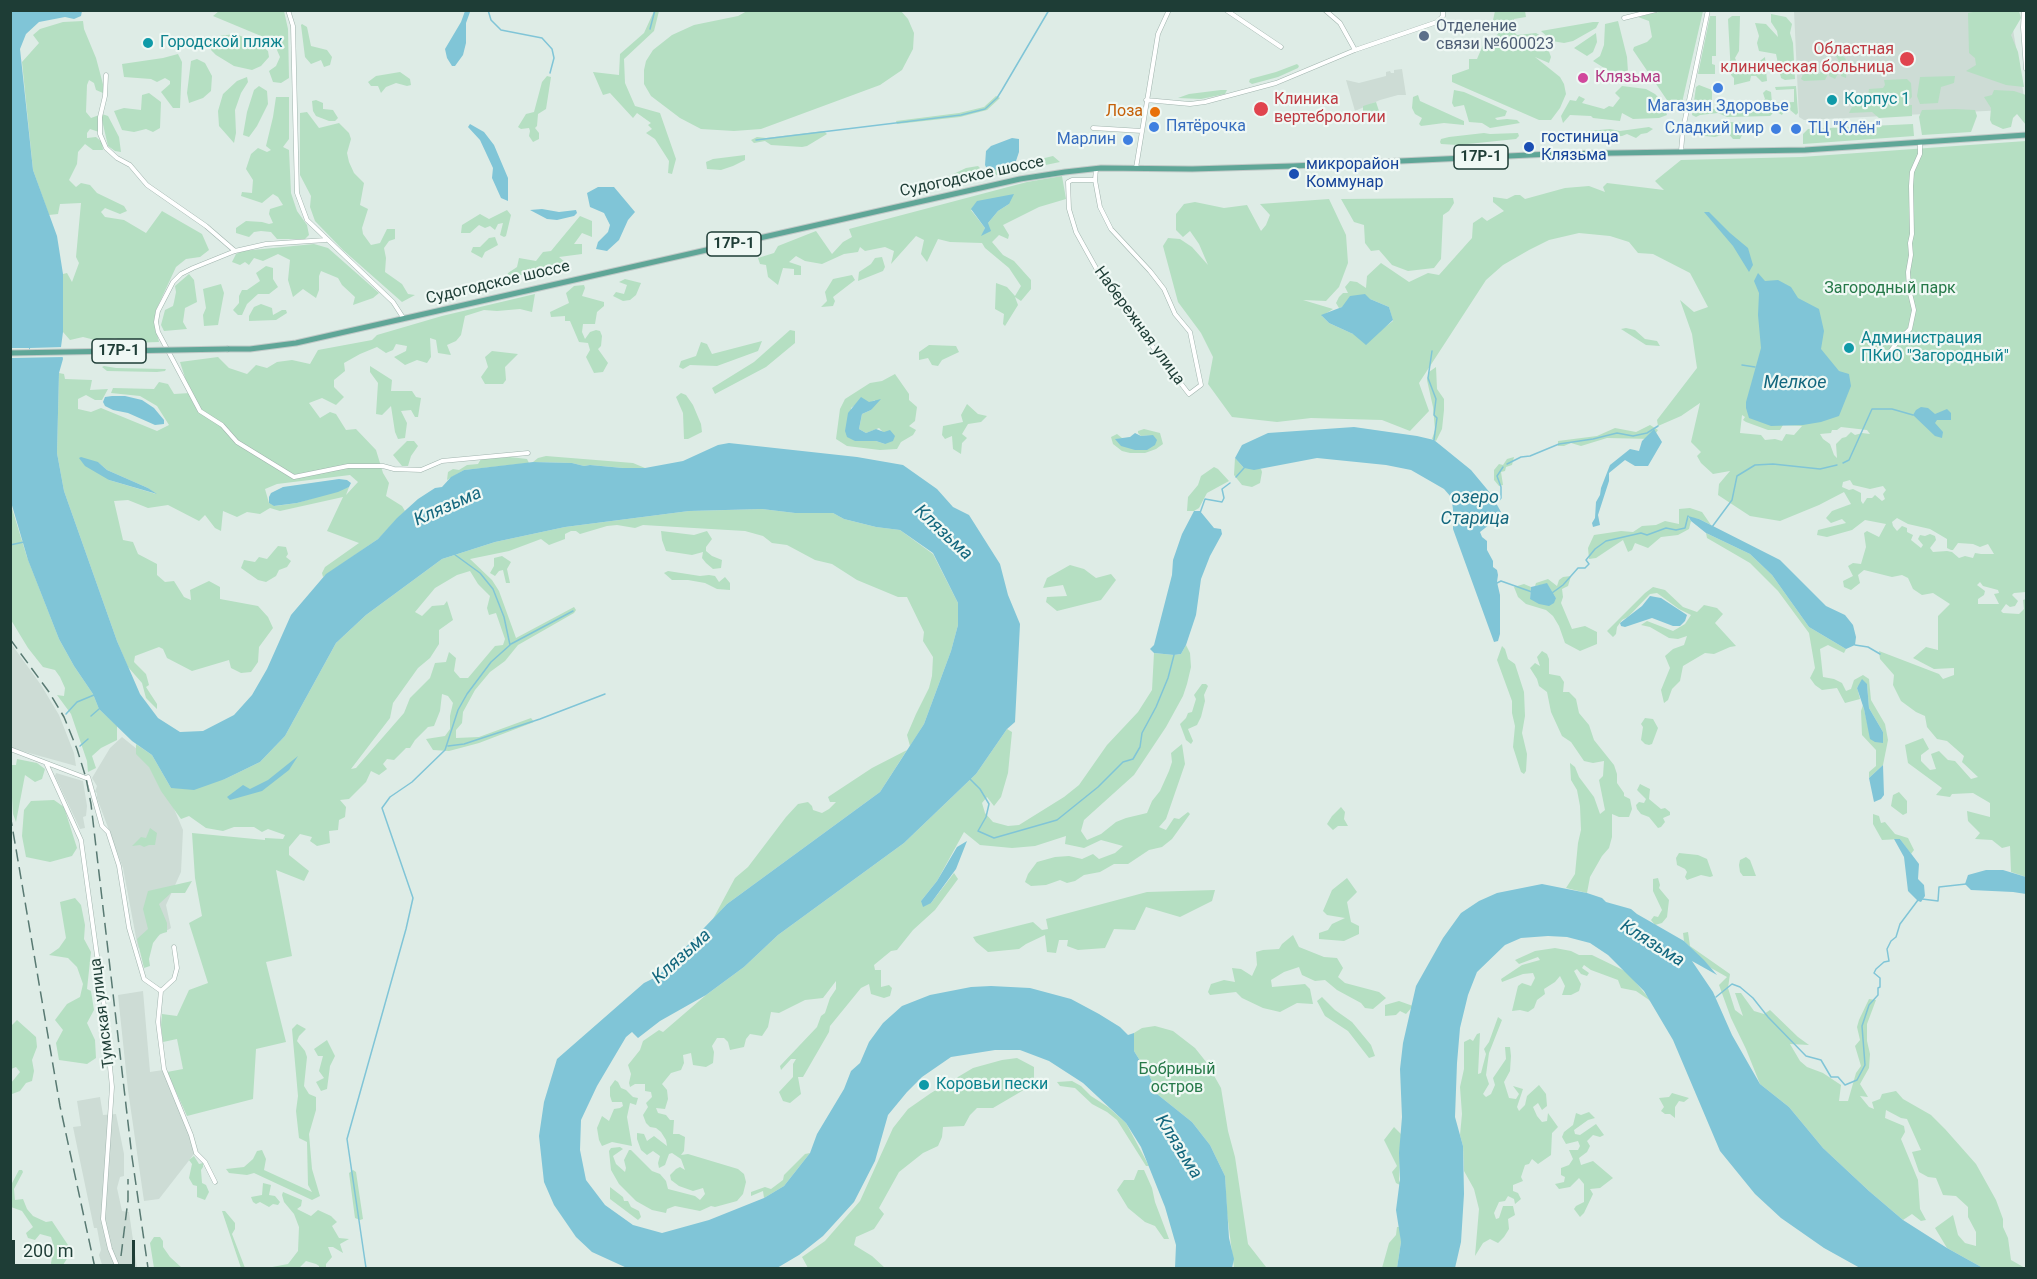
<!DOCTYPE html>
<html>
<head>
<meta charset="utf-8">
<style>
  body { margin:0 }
  #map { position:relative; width:2037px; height:1279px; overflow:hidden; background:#deece6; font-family:Roboto,sans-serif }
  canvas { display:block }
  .frame { position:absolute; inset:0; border:12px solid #1e3d36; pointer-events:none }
  .scale { position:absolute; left:12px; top:1240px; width:123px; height:27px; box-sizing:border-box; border:3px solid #1e3d36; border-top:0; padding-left:8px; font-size:18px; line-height:21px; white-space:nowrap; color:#1e3d36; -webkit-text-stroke:4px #eff8f4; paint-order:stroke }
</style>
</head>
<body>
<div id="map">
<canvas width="2037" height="1279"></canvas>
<div class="frame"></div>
<div class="scale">200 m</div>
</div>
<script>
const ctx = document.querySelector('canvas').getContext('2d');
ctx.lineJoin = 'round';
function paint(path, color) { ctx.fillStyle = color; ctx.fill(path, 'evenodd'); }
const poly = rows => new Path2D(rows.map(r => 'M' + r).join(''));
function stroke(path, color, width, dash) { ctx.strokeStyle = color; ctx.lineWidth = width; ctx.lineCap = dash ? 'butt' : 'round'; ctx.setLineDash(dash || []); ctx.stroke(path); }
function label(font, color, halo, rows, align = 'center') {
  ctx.font = font + ' Roboto,sans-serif'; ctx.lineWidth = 4.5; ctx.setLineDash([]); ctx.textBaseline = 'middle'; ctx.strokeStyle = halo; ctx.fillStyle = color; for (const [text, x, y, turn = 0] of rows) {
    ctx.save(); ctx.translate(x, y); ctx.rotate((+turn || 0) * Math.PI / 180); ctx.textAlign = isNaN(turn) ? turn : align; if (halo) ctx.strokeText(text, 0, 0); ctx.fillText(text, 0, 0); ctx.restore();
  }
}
const built = poly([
  [1794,11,2010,11,2026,109,1804,120,1799,117],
  [1402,69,1406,95,1398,95,1380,100,1355,111,1346,80,1359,83,1386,76,1386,72,1390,71,1391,73,1394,73,1394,70],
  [10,642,41,685,59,715,74,753,76,766,11,748],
  [122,737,148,758,167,792,183,830,181,872,166,905,171,928,138,948,123,868,97,798,97,793,95,792,97,786,92,778,110,748],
  [56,773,83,781,87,806,86,816,83,817,85,828,80,829,55,776],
  [143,991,150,1072,163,1070,192,1141,194,1154,159,1199,144,1201,128,1090,118,995],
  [100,1097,103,1115,116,1114,124,1154,124,1176,120,1177,117,1188,122,1211,129,1212,137,1268,103,1268,99,1255,101,1250,97,1228,94,1228,73,1127,81,1126,77,1101]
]);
const green = poly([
  [219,11,284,11,288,29,289,78,281,83,273,82,269,71,276,66,280,57,273,41,213,16],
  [654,11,659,11,654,31,624,59,625,83,635,106,660,113,676,159,672,174,668,173,669,161,655,139,646,133,652,129,648,125,651,123,637,113,633,118,610,93,603,95,593,72,619,75,620,54,644,33],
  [747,11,901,11,908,19,914,33,913,49,902,70,880,85,761,129,734,131,701,129,680,118,651,96,644,84,644,70,646,61,653,50,672,35,694,25,738,16],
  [1495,11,1525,11,1526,17,1514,19,1513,31,1517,35,1536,33,1541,36,1541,41,1537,49,1545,51,1548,49,1551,57,1549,63,1535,57,1560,77,1564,84,1566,94,1560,108,1551,120,1539,120,1452,82,1452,75,1469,69,1469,59,1477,59,1483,45,1498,34,1493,20],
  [1663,11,1703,11,1681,107,1674,100,1671,106,1633,50,1634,47,1647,42,1652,37,1649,21,1638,17],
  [1978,11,1994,12,2019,11,2021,18,2011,35,2018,52,2024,87,2006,85,1966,71,1976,65,1975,58,1969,53,1968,13],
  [1771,14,1786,17,1792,24,1790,33,1793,43,1795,79,1785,80,1781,78,1776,54,1759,51,1757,43,1759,36,1755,23,1766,24,1778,37,1777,31,1771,22],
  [1710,16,1716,16,1716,56,1712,56,1712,64,1715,65,1715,74,1698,74],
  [1732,16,1740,16,1739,51,1735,58,1739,67,1756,64,1765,57,1767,81,1762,82,1756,76,1751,76,1750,81,1734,85,1734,78,1731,75,1728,19],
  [83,21,84,29,96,58,104,88,103,93,96,90,94,83,89,80,87,85,86,112,91,118,102,114,108,116,119,137,121,152,115,151,108,146,102,120,98,120,99,132,90,129,87,133,87,138,96,137,102,142,103,150,93,150,85,144,78,152,77,164,69,180,76,187,81,183,90,185,97,193,124,206,127,211,120,214,105,208,101,212,105,217,124,220,146,233,162,211,202,234,209,250,200,257,186,259,176,267,156,310,154,321,159,342,128,343,115,338,99,341,83,337,70,340,63,332,63,274,67,273,72,282,79,263,76,257,81,203,60,204,58,214,49,215,33,170,22,62,39,43,33,35,40,29,63,22],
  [1618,21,1627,57,1628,72,1620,78,1593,61,1600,56,1604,45,1605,24],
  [1593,22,1599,22,1596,28,1573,41,1564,43,1552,41,1541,31],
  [302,24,307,27,311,46,327,50,332,57,330,65,324,67,321,60,311,64,305,57,301,25],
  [1596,33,1597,42,1593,52,1587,56,1574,48],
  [235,34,255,41,268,51,269,57,261,66,252,70,234,66,216,55,211,50,213,41,219,36],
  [1832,49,1845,58,1847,62,1846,78,1841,76,1840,70,1835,79,1829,76,1829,72,1825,80,1804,81,1801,79,1803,74,1813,72,1820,74,1823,66,1826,66,1828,61,1834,64,1835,62,1839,61],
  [178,54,182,62,180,108,173,108,161,92,170,84,170,81,165,78,157,82,151,79,124,77,122,64,163,58],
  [197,59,205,63,212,76,211,91,203,98,189,103,187,93,191,61],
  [1297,64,1299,66,1298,68,1278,77,1252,84,1249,82,1250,79,1276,72],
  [400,72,410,79,411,85,407,86,396,83,386,87,381,93,378,86,371,86,368,82,376,76],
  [547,76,551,77,546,109,538,114,537,126,535,128,539,133,539,139,533,142,529,136,530,131,529,128,521,129,518,127,526,114,534,112,542,82],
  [1955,76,1954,83,1941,87,1938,103,1920,104,1917,96,1920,77],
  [247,77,248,82,241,93,235,110,236,133,234,143,219,126,218,111,223,94,237,81],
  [1907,79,1911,83,1912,97,1909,100,1909,105,1912,105,1912,116,1879,118,1872,112,1849,113,1852,107,1867,100,1869,89,1883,88,1885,85,1884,80],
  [1699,85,1712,90,1712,109,1757,108,1760,112,1765,113,1766,109,1761,105,1762,101,1765,99,1763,93,1766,90,1771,92,1772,103,1794,102,1794,89,1776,90,1775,87,1796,86,1798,113,1796,115,1789,109,1785,109,1782,115,1775,111,1770,116,1727,117,1718,113,1700,115,1696,117,1692,115,1696,87],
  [259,86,267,91,268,104,257,126,249,137,243,135,247,112,254,90],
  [1622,86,1646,89,1655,94,1661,100,1667,115,1659,118,1633,119,1622,113,1620,121,1593,118,1591,116,1570,115,1563,123,1561,116,1570,100,1576,101,1579,96,1585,99,1582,103,1604,109,1609,106,1613,107,1620,98,1615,93],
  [1221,90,1227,90,1225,94,1201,99,1178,98,1189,94],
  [1454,90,1464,92,1507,111,1505,116,1495,118,1497,120,1507,119,1517,120,1520,123,1490,128,1482,123,1469,122,1464,105,1454,107,1452,103],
  [1994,90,2014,91,2026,95,2026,125,2017,114,2013,118,2011,127,2003,129,1992,124,1990,120,1991,108,1984,97,1992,95],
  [149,93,161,102,160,128,153,132,146,129,134,132,122,130,114,111,124,108,141,110,142,95],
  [1418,95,1420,101,1464,121,1464,125,1444,123,1421,126,1419,124,1422,118,1415,114,1412,108,1413,97],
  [996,96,1000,98,987,110,960,117,897,124,896,121,959,113,984,107],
  [276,97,289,97,289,139,283,147,289,150,291,193,297,211,307,225,309,235,305,239,277,239,271,232,261,231,254,232,249,237,236,233,236,228,246,221,262,222,269,224,273,223,269,214,270,209,283,205,278,197,273,194,262,203,241,196,242,192,252,193,253,180,246,169,251,154,258,148,267,152,271,150,266,146,273,117],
  [316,100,323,103,323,109,333,110,338,118,335,121,329,121,316,116,313,111,312,101],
  [1376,102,1380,114,1378,117,1372,115,1367,117,1363,115,1362,117,1352,118,1351,113,1362,112,1363,113,1363,106],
  [1955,109,1975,110,1977,116,1971,132,1922,135,1919,117,1922,110],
  [307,112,319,128,339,123,349,133,351,139,347,153,349,162,354,173,364,183,360,205,368,209,362,228,363,234,371,245,380,243,387,229,395,229,395,239,389,241,384,248,386,258,385,272,402,284,408,294,415,295,402,302,343,250,315,221,310,207,311,196,300,175,300,113],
  [1730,122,1748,123,1750,127,1746,129,1741,126,1737,129,1743,133,1740,139,1733,139,1728,133,1715,137,1705,136,1693,131,1692,128,1699,124],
  [1913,124,1914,136,1803,144,1803,134,1808,129],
  [1649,127,1653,129,1647,133,1641,134,1636,138,1627,134,1622,136,1586,139,1564,138,1556,137,1556,134,1610,129,1620,131],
  [824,131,827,134,807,146,802,147,771,145,765,141,754,143,751,140,757,137,766,138],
  [1484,133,1490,134,1518,133,1519,136,1516,139,1458,145,1441,144,1440,142,1441,139,1449,137],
  [2026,141,2026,592,2014,593,2012,595,2018,601,2015,606,2010,607,2006,604,2001,611,2003,613,2019,614,2024,609,2023,600,2026,599,2026,877,2011,872,2010,846,2002,848,1992,840,1975,839,1980,833,1968,821,1967,811,1990,817,1990,803,1973,793,1952,794,1950,797,1936,795,1942,788,1908,763,1905,745,1923,738,1929,749,1921,755,1921,761,1930,770,1936,769,1931,754,1939,751,1948,760,1955,761,1971,779,1978,777,1962,762,1964,756,1947,741,1937,739,1927,727,1925,716,1916,712,1901,701,1893,685,1894,675,1880,659,1879,651,1939,674,1943,679,1954,675,1954,668,1934,669,1913,658,1926,647,1938,650,1938,616,1950,604,1933,593,1922,595,1913,589,1908,578,1902,575,1892,577,1864,570,1858,575,1860,583,1851,590,1844,587,1843,581,1853,576,1848,566,1853,563,1861,564,1866,547,1864,533,1867,531,1879,537,1886,524,1865,520,1852,530,1827,537,1817,535,1818,530,1846,523,1842,519,1831,523,1826,518,1832,511,1851,504,1844,492,1819,505,1780,521,1750,516,1718,495,1719,484,1730,471,1713,474,1701,463,1697,456,1701,452,1691,442,1700,403,1681,416,1658,426,1657,420,1697,368,1692,334,1680,300,1694,312,1708,307,1690,273,1653,254,1638,253,1629,242,1610,236,1579,233,1549,240,1529,250,1503,265,1486,280,1419,383,1429,411,1410,431,1382,420,1311,418,1277,422,1232,417,1208,384,1213,357,1201,333,1178,302,1163,246,1168,238,1180,239,1192,247,1208,265,1199,244,1190,231,1183,237,1176,230,1176,214,1184,204,1195,202,1224,208,1247,205,1261,231,1266,225,1270,215,1260,204,1329,199,1346,235,1348,263,1339,287,1326,301,1303,300,1333,309,1322,316,1329,323,1353,334,1381,330,1393,321,1389,307,1370,299,1339,308,1336,303,1339,297,1343,293,1348,293,1345,287,1350,281,1357,282,1366,288,1367,276,1381,263,1409,282,1428,273,1439,275,1472,238,1473,223,1482,217,1487,221,1504,211,1493,202,1493,197,1507,199,1515,195,1520,195,1525,199,1565,188,1589,186,1605,192,1603,187,1607,183,1664,190,1655,181,1681,160,1801,157],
  [1742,415,1745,417,1743,420,1746,422,1768,430,1780,430,1783,425,1802,426,1794,435,1786,434,1782,441,1775,439,1765,440,1761,435,1740,433],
  [1841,427,1867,430,1870,434,1862,433,1855,435,1851,432,1846,437,1842,438,1836,444,1837,458,1834,455,1830,444,1823,439,1820,434,1831,433,1832,430,1837,430],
  [1850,480,1853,485,1870,489,1883,486,1886,490,1883,494,1885,499,1882,501,1875,495,1872,498,1867,498,1863,504,1861,501,1861,493,1853,489,1849,490,1842,487,1843,482],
  [1897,518,1908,524,1930,529,1947,539,1947,548,1951,550,1953,550,1958,543,1973,544,1980,547,1988,544,1994,554,1981,554,1975,553,1973,558,1965,556,1959,558,1952,552,1947,551,1933,552,1930,548,1936,540,1935,536,1930,534,1925,536,1920,535,1918,539,1923,545,1921,548,1911,540,1913,535,1907,532,1907,528,1902,526,1897,531,1893,526,1892,522],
  [1980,582,1983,586,1998,590,1999,593,1994,594,1999,604,1978,604,1978,599,1984,595,1985,591,1977,585],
  [745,155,745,160,733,166,721,170,707,169,706,162,713,159],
  [1053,156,1060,162,973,180,966,175,941,184,937,182,966,168,978,166,983,171,991,171],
  [1062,176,1066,199,1039,207,1003,225,1009,235,1008,239,999,235,992,242,1003,255,1014,261,1031,280,1031,289,1021,301,1015,297,1018,305,1005,326,1003,324,1004,314,995,309,996,283,1007,287,1015,296,1021,286,1009,268,985,248,982,243,950,242,938,239,927,262,921,254,924,240,916,236,891,264,894,251,885,247,865,251,860,247,858,252,844,254,822,264,805,261,796,256,789,262,801,266,801,275,794,275,794,269,783,268,778,285,768,277,766,265,760,264,758,258,774,253,778,246,816,231,832,254,843,242,852,237,849,229,1027,182],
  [1009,204,998,211,988,223,982,235,985,228,971,210],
  [1453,198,1454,203,1449,211,1443,215,1441,259,1434,268,1408,271,1392,265,1379,250,1371,251,1365,243,1364,225,1354,222,1341,199],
  [507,210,511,215,506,236,504,237,500,235,503,223,498,224,495,230,490,226,485,228,479,225,470,233,461,233,462,225,480,214,489,219],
  [580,216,592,221,592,237,582,233,574,244,582,244,582,254,559,257,566,263,506,279,508,273,517,267,519,258,536,261,543,252,551,251],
  [495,237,498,245,485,252,482,258,471,252,473,247,480,247,489,238],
  [314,244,328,248,379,293,373,298,353,305,355,297,342,285,338,278,321,271,319,276,319,290,316,298,303,289,293,297,288,280,290,260,278,254,263,261,254,258,249,265,245,262,240,265,232,262,236,254,242,251],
  [882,257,885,267,883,271,858,281,859,272,871,264,875,258],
  [266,266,273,268,273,279,278,287,269,294,258,294,247,304,242,315,238,315,233,310,239,303,239,296,242,290,247,290,260,281,256,273],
  [189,274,194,280,197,302,185,308,183,322,187,329,164,331,161,325,165,310,173,306,174,302,176,292,175,286],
  [852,275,855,280,833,297,835,301,833,306,821,307,827,301,825,292,833,279],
  [625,279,641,283,636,295,630,300,623,301,613,296,616,292,624,294,627,285,619,282],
  [221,284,224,293,218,325,204,326,203,315,206,308,203,289],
  [584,285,585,288,582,296,604,302,604,306,597,312,595,324,583,324,582,332,585,339,590,332,596,330,600,331,602,336,601,346,598,349,608,363,603,372,594,373,586,357,590,350,588,343,579,342,570,321,565,321,565,316,551,317,550,312,569,303,566,293,574,286],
  [535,294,532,312,520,309,497,311,484,310,465,316,461,335,456,341,447,345,451,355,438,353,436,340,430,338,431,357,427,363,417,360,405,365,394,357,406,351,407,346,396,344,393,350,386,353,377,347,360,354,344,363,345,371,334,380,334,387,344,397,336,405,322,398,309,403,320,418,330,412,336,414,346,430,356,429,376,450,383,473,389,483,386,496,402,506,405,511,378,539,323,577,322,573,325,567,359,543,327,531,343,497,280,511,270,508,260,514,247,512,237,517,223,511,221,531,215,528,205,515,199,521,168,505,148,508,128,500,114,501,123,540,133,542,138,554,157,564,157,575,165,582,174,581,184,597,191,600,190,590,209,581,220,587,220,599,258,606,268,617,273,628,259,647,258,662,251,672,241,673,231,668,229,660,192,671,167,658,163,649,159,647,135,656,134,662,146,674,149,685,146,687,157,704,157,709,146,698,142,683,128,667,117,641,64,491,57,453,59,373,64,374,65,379,92,380,90,390,108,389,102,400,95,400,86,395,78,399,78,409,91,412,101,408,157,431,169,425,157,406,140,396,111,393,113,388,154,389,159,382,168,384,174,394,190,393,180,362,218,357,229,368,247,374,256,365,267,368,277,362,292,360,310,364,318,350,372,340,377,335,442,316],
  [98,462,107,470,148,488,156,494,109,480],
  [350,475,358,482,346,495,349,487,297,503,275,506,269,503,265,489,277,484],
  [261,304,272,308,273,315,282,310,286,310,287,313,276,320,249,321,249,316,254,307],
  [1626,328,1635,330,1645,339,1657,341,1660,346,1646,345,1621,329],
  [790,330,795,331,795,343,766,367,715,394,712,388,754,362],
  [762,341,758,351,717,366,690,365,683,369,679,367,681,361,696,356,701,342,707,344,712,354],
  [929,345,956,346,959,352,942,360,938,366,932,365,928,358,919,360,919,352],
  [492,351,518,354,505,367,506,380,503,384,485,384,481,377,488,367,485,357],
  [104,366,116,368,166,369,165,371,157,372,107,371,102,367],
  [370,366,392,380,391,391,412,391,416,397,421,398,418,417,415,417,411,410,401,411,407,423,405,438,398,439,395,432,391,406,382,415,376,414,378,383,370,372],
  [1436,367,1437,389,1444,399,1444,410,1442,429,1436,441,1432,439,1435,430,1433,407,1427,380,1429,372],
  [895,374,909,394,909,400,917,407,915,421,909,426,916,430,913,435,901,442,897,449,880,450,847,446,836,439,840,409,845,399,870,383,882,381],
  [875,400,871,410,862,414,859,429,866,433,879,428,884,433,885,444,876,441,855,441,851,408,857,404,869,403],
  [681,393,686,395,693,405,701,424,702,432,688,439,684,439,683,413,676,397],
  [967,404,978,414,987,416,981,422,968,424,962,434,967,438,962,443,961,454,953,449,952,436,945,439,942,435,943,426,963,422,961,415],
  [1650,425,1658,430,1652,439,1607,438,1581,446,1571,443,1564,446,1558,446,1558,441,1597,436,1615,428,1636,432],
  [1144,429,1160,433,1163,444,1156,449,1145,453,1130,453,1122,451,1113,444,1111,437,1117,434,1122,438,1116,439,1153,435,1141,436,1138,433,1138,431],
  [407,441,414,441,418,446,411,456,408,466,402,466,393,455],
  [546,456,633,463,645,468,623,468,590,465,584,466,572,463,533,462,538,458],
  [510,457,527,459,529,463,464,470,447,480,448,472,453,469,459,470,467,465,478,464,481,459],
  [1514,457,1512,465,1506,467,1505,471,1501,472,1503,485,1499,486,1494,480,1494,470,1499,464,1503,465,1507,459],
  [1235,458,1244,468,1261,469,1262,472,1260,483,1252,487,1242,485,1234,475],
  [1214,467,1218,469,1229,481,1207,493,1199,508,1194,511,1187,511,1188,497,1198,485,1201,476],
  [10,502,27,557,59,639,74,666,93,694,99,709,117,726,117,740,101,748,92,756,96,768,88,772,87,761,71,714,57,695,64,696,65,688,60,677,55,670,43,667,28,648,11,620],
  [1690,508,1702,512,1711,525,1699,519,1688,517,1691,521,1689,529,1678,535,1661,537,1648,548,1635,543,1632,550,1628,552,1623,540,1596,558,1589,559,1588,548,1594,535,1621,531,1633,532,1642,526,1656,525,1665,521,1679,524,1679,509],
  [762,509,795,513,833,513,844,519,876,527,900,530,933,554,958,603,958,625,951,651,924,724,910,746,907,735,916,714,929,688,932,676,933,657,923,641,924,632,907,597,898,597,857,580,832,564,815,560,787,545,772,543,763,536,745,531,643,525,635,528,617,525,607,526,580,534,576,531,571,531,565,534,565,539,549,545,541,539,509,551,470,559,492,580,499,591,516,638,574,607,576,610,574,613,518,645,505,661,490,672,475,690,463,712,462,723,456,730,456,738,479,737,531,718,534,722,479,743,449,751,433,750,426,739,445,736,450,729,450,716,453,703,448,696,442,694,440,711,434,726,428,727,415,740,410,748,406,748,394,760,387,759,383,764,387,769,379,775,371,771,366,782,349,799,340,800,346,807,345,817,339,820,338,830,329,831,330,843,317,846,310,841,312,837,300,834,289,847,289,855,309,871,304,881,276,870,292,956,266,962,286,1042,256,1049,253,1099,187,1116,167,1072,183,1069,177,1039,163,1042,161,1025,162,1014,177,1016,189,990,208,983,189,923,202,916,195,878,192,833,265,840,265,838,283,839,285,835,268,829,262,832,254,827,234,827,223,831,206,828,189,816,181,819,161,791,149,767,136,754,136,744,152,755,171,788,225,779,260,762,285,736,336,643,366,615,442,559,495,542,565,527,689,511],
  [470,571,478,584,490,596,487,608,489,615,496,613,505,639,503,645,495,646,468,678,460,678,454,671,456,658,449,652,446,662,435,663,430,678,410,698,404,713,356,768,351,769,390,718,393,703,418,668,430,658,439,644,439,630,453,620,447,601,444,605,432,606,422,616,415,612,435,588,457,575],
  [661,531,694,535,707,531,712,539,706,547,706,551,712,556,722,560,721,568,713,569,706,563,702,558,703,552,692,555,666,551,662,540],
  [1706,533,1750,554,1772,575,1809,627,1846,649,1844,653,1828,645,1820,649,1823,677,1834,679,1842,683,1846,691,1851,689,1854,680,1863,675,1869,679,1871,700,1885,724,1888,740,1883,765,1869,778,1869,772,1876,766,1876,750,1862,735,1861,711,1863,705,1871,739,1883,742,1883,732,1869,708,1867,684,1857,687,1860,699,1845,703,1837,688,1822,690,1815,685,1810,678,1815,668,1809,633,1778,591,1750,563,1707,538],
  [278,546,286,547,288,554,286,557,291,561,287,567,279,570,276,576,266,582,258,580,241,568,244,560,255,562,259,557,267,559],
  [502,556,511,562,507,569,510,583,506,583,503,570,499,571,495,576,490,573,494,566,494,558],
  [1070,565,1084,569,1096,578,1111,574,1116,580,1101,600,1057,611,1046,602,1047,597,1067,596,1063,585,1043,588,1047,578],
  [668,571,700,576,709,575,715,576,719,582,725,577,730,583,730,590,717,589,705,583,688,580,672,580,664,573],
  [1571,576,1568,586,1562,589,1563,597,1561,603,1572,629,1585,626,1597,632,1597,644,1580,651,1565,643,1559,626,1553,616,1546,610,1526,604,1518,597,1514,587,1524,584,1531,587,1530,599,1556,598,1547,584,1535,586,1536,583,1548,579,1557,586,1559,580,1563,577],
  [1653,587,1665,590,1683,607,1697,612,1704,605,1717,608,1723,614,1715,623,1736,646,1730,647,1714,654,1705,653,1683,666,1680,681,1672,689,1668,700,1664,703,1661,690,1670,668,1665,656,1673,649,1684,645,1687,636,1678,639,1669,638,1650,627,1641,625,1647,621,1673,631,1685,624,1691,615,1679,609,1657,593,1650,594,1628,617,1622,620,1617,627,1616,634,1613,637,1607,631,1645,593],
  [1186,645,1190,653,1191,667,1187,684,1183,696,1166,727,1134,775,1084,820,1081,831,1087,840,1101,834,1116,822,1126,818,1147,813,1152,801,1160,791,1169,771,1172,762,1171,753,1182,744,1185,764,1166,819,1159,827,1166,830,1174,818,1179,819,1188,812,1190,814,1172,839,1162,847,1149,850,1128,864,1114,864,1100,872,1084,875,1075,881,1067,883,1060,880,1046,885,1031,886,1025,882,1028,874,1037,862,1055,857,1069,856,1082,859,1093,854,1099,859,1115,853,1123,846,1101,840,1084,848,1065,844,1066,836,1035,846,1012,848,980,845,964,832,937,881,921,901,931,903,954,873,958,879,935,910,913,930,897,950,891,951,874,965,875,970,881,970,881,987,889,985,892,988,890,996,884,998,871,994,869,984,861,988,830,1026,829,1032,803,1077,798,1077,801,1094,790,1103,783,1101,779,1092,793,1077,793,1064,796,1059,791,1059,781,1070,780,1066,817,1027,821,1016,825,1013,830,998,836,989,836,981,823,998,805,1000,779,1013,771,1012,768,1027,762,1036,750,1034,746,1039,744,1047,730,1050,728,1042,724,1038,717,1038,712,1046,714,1052,713,1063,706,1067,693,1065,691,1053,683,1055,684,1063,681,1070,671,1073,662,1084,667,1090,668,1099,665,1109,656,1108,658,1113,666,1115,670,1120,674,1120,673,1134,679,1134,685,1137,684,1151,681,1155,688,1154,738,1169,744,1174,746,1182,743,1194,737,1201,715,1207,711,1206,700,1211,675,1206,667,1209,666,1213,652,1210,636,1201,619,1184,611,1170,609,1151,611,1148,620,1147,623,1149,613,1156,616,1164,625,1172,626,1168,624,1160,629,1150,631,1150,652,1171,660,1174,666,1181,668,1189,695,1196,700,1200,705,1194,703,1188,693,1191,679,1186,671,1180,670,1175,676,1169,680,1167,685,1170,681,1159,672,1153,669,1154,665,1165,659,1168,658,1163,660,1156,653,1151,647,1155,641,1150,637,1139,637,1133,644,1134,647,1141,654,1136,667,1146,666,1140,661,1132,656,1128,650,1127,646,1123,643,1115,648,1107,646,1103,652,1097,651,1092,645,1091,645,1084,635,1084,630,1087,629,1083,631,1074,628,1065,640,1050,643,1041,659,1030,663,1032,706,995,744,967,778,935,904,843,976,774,1007,729,1012,732,1008,773,1001,797,994,806,987,797,982,803,985,813,993,822,1008,826,1019,825,1064,797,1079,785,1107,745,1138,712,1152,690,1154,653,1174,655,1181,654],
  [1502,646,1505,649,1508,659,1515,664,1524,692,1525,716,1522,733,1527,754,1526,771,1524,774,1521,772,1513,747,1515,726,1512,713,1512,701,1497,660],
  [1542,651,1547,654,1549,659,1549,674,1560,676,1564,682,1563,692,1569,692,1576,699,1579,713,1589,725,1594,740,1614,765,1617,774,1617,783,1624,793,1624,796,1630,799,1632,809,1629,817,1619,817,1612,814,1612,837,1609,848,1602,856,1590,877,1587,893,1566,888,1575,874,1578,843,1581,830,1580,806,1577,790,1571,780,1570,763,1575,767,1579,777,1594,797,1600,814,1605,810,1599,780,1603,776,1604,761,1593,763,1584,761,1571,742,1562,736,1551,712,1547,692,1539,686,1537,679,1530,668,1535,663,1540,666,1537,657],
  [1202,684,1206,684,1208,686,1204,695,1205,701,1201,717,1197,725,1188,729,1193,741,1191,744,1186,740,1180,724,1186,718,1188,713,1192,712,1196,699,1194,695],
  [1645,718,1653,719,1658,728,1652,744,1649,745,1645,744,1641,740,1643,727,1641,724],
  [907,750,880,792,727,904,713,919,735,878,748,867,786,817,798,804,808,802,812,806,813,810,822,813,829,809,836,802,830,802,828,797,872,768],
  [17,759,37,763,45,769,42,779,35,782,25,775,16,822,13,814,10,765,16,765],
  [1640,784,1650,789,1649,799,1661,809,1665,808,1670,812,1670,815,1663,818,1665,822,1661,827,1658,828,1649,817,1641,814,1637,809,1636,805,1639,802,1644,803,1646,799,1637,790],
  [1899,792,1907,801,1907,813,1903,815,1891,806,1893,795],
  [54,800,64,807,77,848,72,856,50,862,26,857,22,836,24,810,31,801],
  [1341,807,1345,812,1344,819,1348,826,1338,826,1333,830,1327,824,1332,816],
  [1873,814,1879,816,1881,823,1885,822,1895,834,1908,838,1914,850,1911,854,1900,839,1882,840,1873,824],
  [150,828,157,833,155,845,149,845,144,847,140,845,132,846,141,837,146,838],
  [1679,853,1698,855,1707,859,1713,876,1710,877,1701,875,1687,880,1685,877,1687,872,1685,869,1677,865,1676,858],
  [1746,857,1750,860,1756,876,1743,876,1740,872,1739,865,1740,860],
  [1347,878,1357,892,1347,902,1351,922,1359,926,1359,934,1344,941,1319,939,1319,933,1328,930,1332,924,1345,918,1327,915,1323,911,1332,890],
  [1658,878,1660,885,1659,888,1669,900,1667,917,1662,923,1655,925,1651,920,1654,916,1658,917,1662,910,1653,891,1653,879],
  [192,881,185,893,171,893,159,904,167,923,167,932,160,934,153,943,149,959,150,966,144,968,137,939,148,929,143,909,148,891],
  [1215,890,1212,901,1180,917,1146,907,1135,930,1114,929,1105,948,1078,950,1067,946,1068,940,1059,940,1056,953,1047,952,1045,935,1026,944,1019,949,988,952,976,942,973,937,1033,922,1042,930,1048,929,1046,919,1147,892],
  [75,898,81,905,85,925,84,939,91,952,87,989,91,991,94,1010,87,1023,95,1040,96,1058,87,1064,59,1060,56,1043,63,1030,55,1020,67,1004,80,997,83,984,77,967,68,958,49,955,59,948,66,938,60,902],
  [1688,932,1690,946,1730,974,1728,988,1735,1010,1743,1016,1735,993,1741,993,1754,1011,1764,1014,1770,1010,1798,1037,1809,1045,1790,1044,1800,1061,1807,1067,1823,1073,1841,1085,1839,1101,1848,1101,1856,1073,1861,1066,1855,1046,1860,1040,1857,1027,1859,1020,1869,999,1876,1000,1867,1024,1867,1041,1870,1054,1869,1068,1860,1084,1868,1097,1860,1096,1869,1107,1874,1109,1872,1102,1880,1099,1882,1094,1896,1091,1903,1099,1931,1115,1945,1129,1976,1164,1996,1200,2003,1219,2003,1227,2008,1238,2011,1260,2025,1268,1983,1268,1947,1248,1935,1228,1953,1215,1958,1235,1965,1243,1976,1246,1976,1232,1968,1217,1968,1207,1956,1196,1943,1195,1936,1178,1928,1177,1919,1172,1912,1152,1921,1150,1907,1119,1901,1118,1886,1110,1885,1118,1904,1126,1905,1132,1901,1139,1918,1180,1920,1209,1926,1220,1921,1221,1912,1214,1903,1220,1869,1191,1823,1148,1789,1107,1760,1084,1746,1049,1731,1018,1719,985,1727,977,1711,968,1684,941,1683,933],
  [1293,935,1299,947,1324,957,1337,958,1343,968,1338,977,1345,983,1379,992,1386,998,1373,1009,1365,1008,1361,1003,1337,990,1325,980,1315,981,1302,975,1299,967,1284,972,1271,980,1272,987,1305,984,1310,989,1313,1004,1297,1003,1280,1012,1263,1008,1242,998,1236,992,1210,995,1208,992,1211,984,1224,980,1235,982,1232,968,1241,969,1252,976,1257,965,1256,952,1263,950,1279,949,1282,944],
  [1555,948,1571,951,1579,955,1592,955,1627,972,1652,1002,1636,991,1621,988,1618,980,1591,970,1584,965,1582,968,1589,973,1587,976,1581,974,1577,969,1574,971,1581,984,1579,991,1571,995,1562,995,1565,986,1560,976,1555,982,1544,989,1545,994,1537,1000,1534,1008,1528,1012,1520,1010,1512,1011,1518,986,1522,983,1531,986,1535,978,1533,973,1523,974,1502,982,1501,979,1522,965,1540,960,1538,957,1519,964,1515,960,1535,951],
  [1322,997,1335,1010,1352,1022,1371,1045,1375,1056,1369,1058,1348,1031,1325,1016,1317,1001],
  [1399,1001,1413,1006,1406,1014,1400,1011,1396,1015,1385,1016,1385,1005],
  [1498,1017,1502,1020,1489,1053,1486,1075,1489,1084,1483,1094,1486,1097,1491,1094,1495,1085,1493,1078,1506,1059,1505,1047,1510,1047,1511,1056,1510,1071,1504,1082,1509,1098,1516,1099,1519,1094,1513,1086,1523,1089,1517,1107,1519,1111,1525,1105,1527,1096,1539,1085,1546,1094,1547,1106,1542,1110,1538,1103,1533,1107,1537,1116,1542,1122,1547,1121,1548,1113,1558,1127,1552,1133,1551,1155,1538,1164,1532,1159,1529,1164,1525,1165,1521,1177,1523,1181,1513,1185,1513,1191,1518,1193,1521,1199,1515,1204,1514,1199,1508,1196,1505,1201,1499,1202,1494,1213,1496,1219,1499,1218,1503,1206,1513,1206,1515,1215,1508,1219,1509,1229,1504,1237,1498,1243,1490,1239,1483,1243,1475,1256,1479,1209,1474,1189,1464,1171,1463,1146,1460,1135,1462,1114,1460,1087,1464,1069,1464,1042,1470,1039,1473,1041,1477,1034,1480,1033,1478,1074,1481,1073,1486,1054,1484,1049,1489,1042],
  [17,1020,36,1037,37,1047,32,1060,34,1071,32,1081,26,1083,20,1091,12,1094,11,1083,20,1072,16,1067,11,1069,11,1026],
  [297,1024,306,1029,299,1036,297,1041,305,1051,307,1057,304,1086,309,1094,316,1097,316,1110,309,1134,312,1169,320,1196,312,1200,254,1173,247,1175,229,1173,226,1169,244,1167,253,1159,257,1151,262,1150,266,1159,264,1170,312,1192,308,1185,307,1142,299,1138,296,1111,298,1096,292,1029],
  [1155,1026,1173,1031,1195,1048,1207,1063,1221,1088,1228,1131,1235,1157,1248,1244,1266,1267,1270,1268,1234,1268,1227,1213,1225,1176,1210,1145,1192,1122,1157,1094,1150,1077,1134,1051,1134,1033,1142,1028],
  [327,1040,335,1056,330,1066,327,1089,321,1091,316,1082,324,1078,319,1071,323,1056,318,1056,314,1049],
  [1017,1058,1034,1067,1034,1081,1022,1091,993,1108,977,1108,970,1115,964,1126,943,1127,942,1137,938,1146,923,1153,899,1172,879,1208,884,1214,874,1229,856,1237,854,1245,872,1256,885,1268,808,1268,802,1257,825,1241,860,1201,893,1128,908,1109,931,1093,973,1068,1002,1060],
  [615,1080,618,1082,621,1088,626,1090,633,1097,638,1098,636,1105,630,1103,627,1117,632,1146,612,1142,602,1146,599,1140,597,1128,602,1116,609,1121,614,1109,620,1108,623,1106,622,1102,612,1102,610,1096,610,1087],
  [1072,1081,1081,1086,1091,1096,1108,1107,1126,1123,1149,1166,1146,1166,1117,1120,1107,1112,1092,1104,1075,1088,1060,1086,1057,1082],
  [1672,1093,1689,1098,1684,1102,1679,1101,1675,1107,1675,1118,1670,1114,1665,1114,1661,1111,1664,1107,1659,1098,1669,1097],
  [1589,1112,1595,1118,1588,1120,1574,1130,1575,1134,1580,1135,1596,1124,1604,1135,1600,1137,1593,1135,1587,1141,1590,1146,1587,1152,1579,1158,1581,1165,1593,1161,1613,1178,1600,1188,1590,1189,1593,1194,1584,1213,1580,1217,1574,1209,1576,1206,1584,1202,1584,1184,1579,1178,1570,1187,1559,1189,1555,1184,1564,1182,1565,1177,1561,1175,1561,1168,1569,1165,1573,1159,1569,1150,1578,1150,1580,1146,1578,1141,1566,1144,1562,1137,1564,1132,1573,1125,1576,1113,1581,1115],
  [1394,1127,1401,1134,1399,1181,1402,1186,1396,1183,1392,1172,1397,1166,1384,1140],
  [810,1153,784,1186,764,1198,763,1191,751,1196,751,1192,765,1187,771,1189,783,1180,784,1175,805,1154],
  [194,1156,199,1164,203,1163,203,1167,201,1170,202,1183,206,1185,209,1192,205,1200,197,1197,197,1186,193,1185,189,1178,192,1164,189,1160],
  [19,1170,22,1170,23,1172,14,1189,15,1200,23,1199,27,1209,33,1216,46,1222,52,1221,72,1251,61,1268,52,1268,51,1263,54,1247,51,1237,40,1234,35,1240,28,1238,26,1233,33,1227,22,1211,11,1207,11,1185],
  [353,1170,356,1172,363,1219,360,1220,355,1218,349,1173],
  [1138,1170,1144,1170,1152,1188,1155,1202,1169,1239,1164,1239,1155,1226,1145,1222,1128,1208,1117,1190,1124,1180,1134,1180],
  [263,1183,271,1185,269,1195,275,1196,280,1202,278,1205,273,1204,269,1207,260,1202,256,1204,253,1202,251,1197,262,1195],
  [610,1187,623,1197,624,1201,628,1201,631,1207,639,1211,641,1217,638,1220,610,1199],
  [283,1192,302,1200,301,1206,297,1209,311,1216,318,1210,331,1216,337,1222,332,1226,339,1238,349,1239,340,1244,343,1253,333,1247,328,1247,332,1257,326,1264,326,1268,319,1268,319,1266,316,1264,306,1261,299,1268,267,1268,288,1264,298,1251,299,1227,294,1214,284,1202,282,1195],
  [222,1211,225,1211,235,1223,235,1229,232,1234,245,1268,241,1268],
  [1397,1227,1400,1227,1401,1242,1397,1268,1382,1268,1389,1243,1396,1235],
  [154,1237,160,1237,163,1241,163,1247,170,1257,182,1268,154,1268,150,1243]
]);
const water = poly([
  [10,11,82,11,81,16,74,19,65,17,39,22,26,34,20,49,33,170,57,236,63,274,63,332,61,347,63,359,59,373,57,453,64,491,117,641,140,694,158,718,180,732,203,731,234,715,252,695,267,669,291,615,326,574,378,539,397,518,418,499,435,488,442,487,451,477,464,470,533,462,572,463,584,466,590,465,623,468,645,468,683,461,718,445,729,443,857,457,903,465,937,489,953,507,969,515,1000,564,1008,595,1020,624,1015,722,1007,729,976,774,904,843,778,935,744,967,706,995,660,1021,638,1038,632,1032,626,1037,597,1086,581,1120,580,1150,586,1180,605,1205,633,1225,662,1233,709,1220,764,1198,784,1186,810,1153,817,1134,844,1089,851,1071,860,1063,869,1042,883,1023,902,1006,930,995,971,987,991,986,1030,988,1071,999,1099,1014,1120,1027,1128,1035,1134,1033,1134,1051,1150,1077,1157,1094,1192,1122,1210,1145,1225,1176,1229,1238,1234,1259,1232,1268,1175,1268,1176,1245,1165,1207,1141,1147,1126,1123,1083,1083,1049,1061,1020,1050,995,1050,951,1057,922,1077,907,1092,888,1115,875,1161,854,1202,823,1236,799,1255,777,1268,627,1268,592,1252,576,1237,554,1205,544,1182,539,1136,544,1102,557,1059,644,983,658,976,727,904,880,792,924,724,951,651,958,625,958,603,933,553,900,530,876,527,844,519,833,513,795,513,762,509,689,511,565,527,495,542,442,559,366,615,336,643,285,736,260,762,225,779,194,790,171,788,152,755,132,741,99,709,93,694,74,666,59,639,28,560,11,502],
  [465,11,474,11,470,12,466,23,466,43,463,55,455,66,452,66,447,58,445,49,461,22],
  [470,124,484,132,494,145,508,178,508,201,501,198,492,178,493,168,480,140,468,127],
  [1012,138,1019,139,1019,152,1015,164,991,171,987,169,985,165,986,151,991,146],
  [598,187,614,187,635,212,628,220,619,240,607,251,596,249,598,242,608,232,610,225,604,213,590,207,587,193],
  [1014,194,1009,204,998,211,988,223,991,231,981,236,985,228,971,209,977,201],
  [542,209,559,212,576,210,577,213,574,216,557,220,547,219,530,210],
  [1704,212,1709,212,1730,233,1748,248,1753,265,1749,272,1733,246],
  [1758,273,1765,281,1778,280,1791,287,1798,298,1819,309,1824,331,1821,349,1839,371,1849,374,1851,386,1839,416,1821,422,1803,425,1771,426,1749,418,1746,408,1746,402,1761,348,1758,315,1759,293,1754,281],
  [1365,294,1370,299,1389,307,1393,320,1366,345,1353,334,1329,323,1321,315,1342,307,1350,296],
  [112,396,125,396,142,400,154,408,164,420,164,424,155,425,128,413,113,410,105,406,103,402,105,397],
  [861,397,869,402,881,399,871,410,862,414,859,429,866,433,876,429,884,432,890,430,895,436,893,441,885,444,876,441,855,441,847,437,845,431,848,413],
  [1921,407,1928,408,1935,414,1947,409,1951,413,1951,420,1937,420,1935,423,1943,432,1942,438,1935,436,1913,415,1916,410],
  [1354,427,1417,436,1434,440,1471,470,1491,494,1501,512,1500,516,1494,518,1494,521,1480,532,1482,537,1487,541,1487,550,1493,561,1493,567,1497,570,1498,575,1497,582,1500,595,1500,634,1498,641,1494,642,1453,529,1453,509,1451,497,1444,489,1411,470,1386,465,1317,458,1254,470,1244,468,1235,458,1242,445,1268,433],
  [1654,429,1662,442,1648,466,1635,466,1625,460,1609,473,1609,481,1598,515,1600,525,1593,527,1592,523,1595,518,1596,502,1600,495,1601,488,1610,465,1630,449,1639,451,1642,441],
  [1135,433,1141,436,1153,435,1157,440,1155,445,1147,450,1135,450,1121,446,1115,439,1130,437],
  [81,457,98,462,107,470,148,488,157,494,109,480,85,466,79,458],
  [339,479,347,480,351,483,349,487,338,492,297,503,274,506,269,503,269,497,271,493,283,487],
  [1194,511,1200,511,1214,528,1221,529,1222,534,1210,556,1201,579,1196,615,1186,645,1181,654,1174,655,1154,653,1150,649,1154,645,1172,575,1173,560,1182,534],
  [1688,516,1699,519,1780,560,1826,606,1845,615,1853,625,1856,637,1855,645,1846,649,1809,627,1772,575,1750,554,1706,533,1691,521],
  [1547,583,1556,598,1554,603,1549,606,1539,604,1530,599,1531,587],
  [1650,596,1661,598,1687,615,1685,621,1680,626,1673,626,1652,618,1625,627,1621,626,1620,623,1642,606],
  [1862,679,1867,684,1869,708,1883,732,1883,743,1875,742,1870,739,1864,709,1857,688],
  [298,756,289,770,262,791,230,800,227,797,243,785,250,789,268,780],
  [1883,765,1884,795,1881,799,1874,802,1869,778],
  [1894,839,1900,839,1919,864,1918,879,1924,885,1925,896,1921,902,1918,901,1908,891,1904,857],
  [967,841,956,869,931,903,923,907,921,901,937,881,957,847],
  [1986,870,2003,870,2026,877,2026,894,2013,892,1971,890,1965,884,1968,875],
  [1542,884,1587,893,1602,898,1606,902,1631,909,1637,914,1684,941,1704,960,1717,975,1692,961,1713,992,1732,1035,1760,1084,1789,1107,1823,1148,1869,1191,1903,1220,1947,1248,1983,1268,1860,1268,1824,1248,1781,1218,1755,1194,1720,1151,1673,1040,1644,991,1608,955,1590,943,1567,937,1548,936,1521,938,1505,945,1477,972,1468,995,1460,1028,1457,1063,1455,1117,1463,1146,1464,1194,1461,1242,1455,1268,1397,1268,1401,1242,1396,1210,1400,1179,1399,1153,1402,1117,1400,1069,1403,1043,1416,986,1443,938,1461,913,1479,901,1497,893]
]);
const pier = poly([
  [64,347,65,357,11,358,11,348,29,348,30,355,30,348]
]);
const stream = poly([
  [488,10,491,20,501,30,542,38,552,49,554,58,550,73],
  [650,29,655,10],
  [756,140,961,115,985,109,997,98,1002,90,1049,10],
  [1432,351,1428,378,1436,399,1434,415,1437,418,1434,440],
  [1742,365,1755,367],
  [1843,463,1849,460,1872,409,1892,409,1913,415],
  [1507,464,1521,457,1530,456,1559,444,1593,439,1617,433,1633,436,1647,433,1658,426],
  [1236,477,1244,468],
  [1496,504,1501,498,1501,487,1497,476,1503,467],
  [1200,513,1205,499,1222,502,1224,498,1222,489,1230,483],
  [1712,527,1732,500,1737,476,1755,465,1773,464,1820,469,1837,465],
  [10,545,24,542],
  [1497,583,1501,581,1532,592],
  [1552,593,1563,585,1578,568,1585,568,1589,564,1586,560,1595,549,1606,541,1641,533,1647,535,1666,528,1676,530,1685,528,1688,516],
  [511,644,573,611],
  [1855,645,1868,647,1880,654],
  [66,714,77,702,94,695],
  [91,716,99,709],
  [80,746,88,739],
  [448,746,464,744,540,719,605,694],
  [969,778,980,789,989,804,986,817,978,831,994,838,1057,820,1098,787,1123,762,1133,759,1140,747,1142,733,1156,707,1168,678,1174,655],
  [1922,899,1938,901,1939,887,1966,884],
  [1716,997,1732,984,1740,987,1753,998,1768,1017,1806,1056,1821,1060,1831,1077,1838,1077,1845,1085,1857,1080,1865,1065,1862,1026,1869,1005,1878,995,1878,988,1880,987,1880,978,1874,973,1876,969,1884,962,1889,961,1887,949,1891,941,1896,937,1900,924,1918,900],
  [366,1268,347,1139,406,929,413,898,382,808,390,797,412,782,445,750,458,710,467,694,491,662,510,645,504,617,493,589,480,573,454,554]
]);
const minor = poly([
  [288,10,293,26,297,193,307,220,393,302,404,319],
  [1226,10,1281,47],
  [1325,10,1340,23,1355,50],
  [2024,10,2023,27,2026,69],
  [1624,18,1656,10],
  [106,75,105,96,100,117,100,134,106,148,117,158,130,165,147,185,206,226,235,251],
  [1146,100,1190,104,1205,102,1276,83,1355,50,1437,22,1443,16,1443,10],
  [1093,128,1142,131],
  [1681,151,1683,129,1708,10],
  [1136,168,1158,34,1169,10],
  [1095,180,1072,180,1068,182,1069,209,1076,232,1106,286,1189,394,1201,385,1190,332,1175,314,1164,289,1150,271,1111,229,1100,207,1095,180,1096,169],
  [326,240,266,244,235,251,193,268,181,274,173,282,158,311,156,322,158,332,200,411,222,425,237,442,294,477,348,466,383,466,394,469,421,470,442,461,528,453],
  [1885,359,1898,341,1910,329,1914,310,1909,289,1908,272,1911,255,1910,243,1912,234,1911,186,1912,172,1920,154,1920,143],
  [10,749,86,778,88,777,89,780,102,826,108,832,119,866,129,928,144,979,161,991,158,1022,164,1069,191,1135,196,1153,205,1162,215,1182],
  [46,763,81,840,104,1006,112,1087,103,1219,110,1249,118,1268],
  [161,991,174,979,177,968,174,947]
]);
const major = poly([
  [228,349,250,349,296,343,1020,179,1065,172,1101,168,1192,169,1293,166,1551,154,1805,150,2026,135]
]);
const rail = poly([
  [10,639,49,692,64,717,77,749,86,778,91,804,132,1157,148,1268],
  [10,814,60,1106,95,1268],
  [121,1256,128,1200,128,1179]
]);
const majorBridge = poly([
  [10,353,228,349]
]);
const markers = [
  [1424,36,6,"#5c6f8a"],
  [148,43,6,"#0f9aa8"],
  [1907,59,8,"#e0444e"],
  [1583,78,6,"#d1479c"],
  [1718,88,6,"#3f7fe0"],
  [1832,100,6,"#0f9aa8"],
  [1261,109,8,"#e0444e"],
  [1155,112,6,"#e8710a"],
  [1154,127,6,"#3f7fe0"],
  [1776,129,6,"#3f7fe0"],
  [1796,129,6,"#3f7fe0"],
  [1128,140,6,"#3f7fe0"],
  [1529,147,6,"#1a4fb4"],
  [1294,174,6,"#1a4fb4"],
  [1849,348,6,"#0f9aa8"],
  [924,1085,6,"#0f9aa8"]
];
const shields = [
  [1481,157,54],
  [734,244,54],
  [119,351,54]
];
const shieldNames = [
  ["17Р-1",1481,157],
  ["17Р-1",734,244],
  ["17Р-1",119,351]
];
const serviceNames = [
  ["Отделение",1436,27],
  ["связи №600023",1436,45]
];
const cultureNames = [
  ["Городской пляж",160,43],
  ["Корпус 1",1844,100],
  ["Администрация",1861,339],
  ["ПКиО \"Загородный\"",1861,357],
  ["Коровьи пески",936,1085]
];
const healthNames = [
  ["Областная",1894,50],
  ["клиническая больница",1894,68],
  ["Клиника",1274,100,"left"],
  ["вертебрологии",1274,118,"left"]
];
const hotelNames = [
  ["Клязьма",1595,78]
];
const shopNames = [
  ["Магазин Здоровье",1718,107,"center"],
  ["Пятёрочка",1166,127],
  ["Сладкий мир",1764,129,"right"],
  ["ТЦ \"Клён\"",1808,129],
  ["Марлин",1116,140,"right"]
];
const foodNames = [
  ["Лоза",1143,112]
];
const transitNames = [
  ["гостиница",1541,138],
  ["Клязьма",1541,156],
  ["микрорайон",1306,165],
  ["Коммунар",1306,183]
];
const streetNames = [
  ["Судогодское шоссе",972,177,-12],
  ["Судогодское шоссе",498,283,-13],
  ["Набережная улица",1139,326,54],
  ["Тумская улица",103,1013,-97]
];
const parkNames = [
  ["Загородный парк",1890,289],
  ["Бобриный",1177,1070],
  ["остров",1177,1088]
];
const waterNames = [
  ["Мелкое",1795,383],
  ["озеро",1475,498],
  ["Старица",1475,519],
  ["Клязьма",448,507,-24],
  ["Клязьма",943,533,43],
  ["Клязьма",1652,944,32],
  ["Клязьма",682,957,-42],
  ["Клязьма",1178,1147,58]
];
paint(built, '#cddcd5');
paint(green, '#b5dfc2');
paint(water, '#80c5d7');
paint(pier, '#deece6');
stroke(stream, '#80c5d7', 1.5);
stroke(minor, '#a1b4ae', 5);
stroke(major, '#c0c9c7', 7);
stroke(minor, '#fff', 4);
stroke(major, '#5fa697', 5);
stroke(rail, '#587972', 1.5, [12, 6]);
stroke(majorBridge, '#c0c9c7', 7, []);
stroke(majorBridge, '#5fa697', 5);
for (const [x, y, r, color] of markers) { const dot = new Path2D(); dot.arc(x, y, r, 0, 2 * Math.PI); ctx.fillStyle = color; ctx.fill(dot); stroke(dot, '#eff8f4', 2); }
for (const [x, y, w] of shields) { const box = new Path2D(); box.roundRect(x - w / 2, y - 12, w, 24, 4.5); ctx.fillStyle = '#eff8f4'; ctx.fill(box); stroke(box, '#1e3d36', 1.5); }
label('bold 15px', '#1e3d36', null, shieldNames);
label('16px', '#4e5e75', '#eff8f4', serviceNames, 'left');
label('16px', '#0d838f', '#eff8f4', cultureNames, 'left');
label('16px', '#be3a42', '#eff8f4', healthNames, 'right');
label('16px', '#b23c85', '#eff8f4', hotelNames, 'left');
label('16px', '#366cbe', '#eff8f4', shopNames, 'left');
label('16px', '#c56008', '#eff8f4', foodNames, 'right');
label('16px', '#164399', '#eff8f4', transitNames, 'left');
label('16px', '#1e3d36', '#eff8f4', streetNames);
label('16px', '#257848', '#eff8f4', parkNames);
label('italic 18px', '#13677e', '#eff8f4', waterNames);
</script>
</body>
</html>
